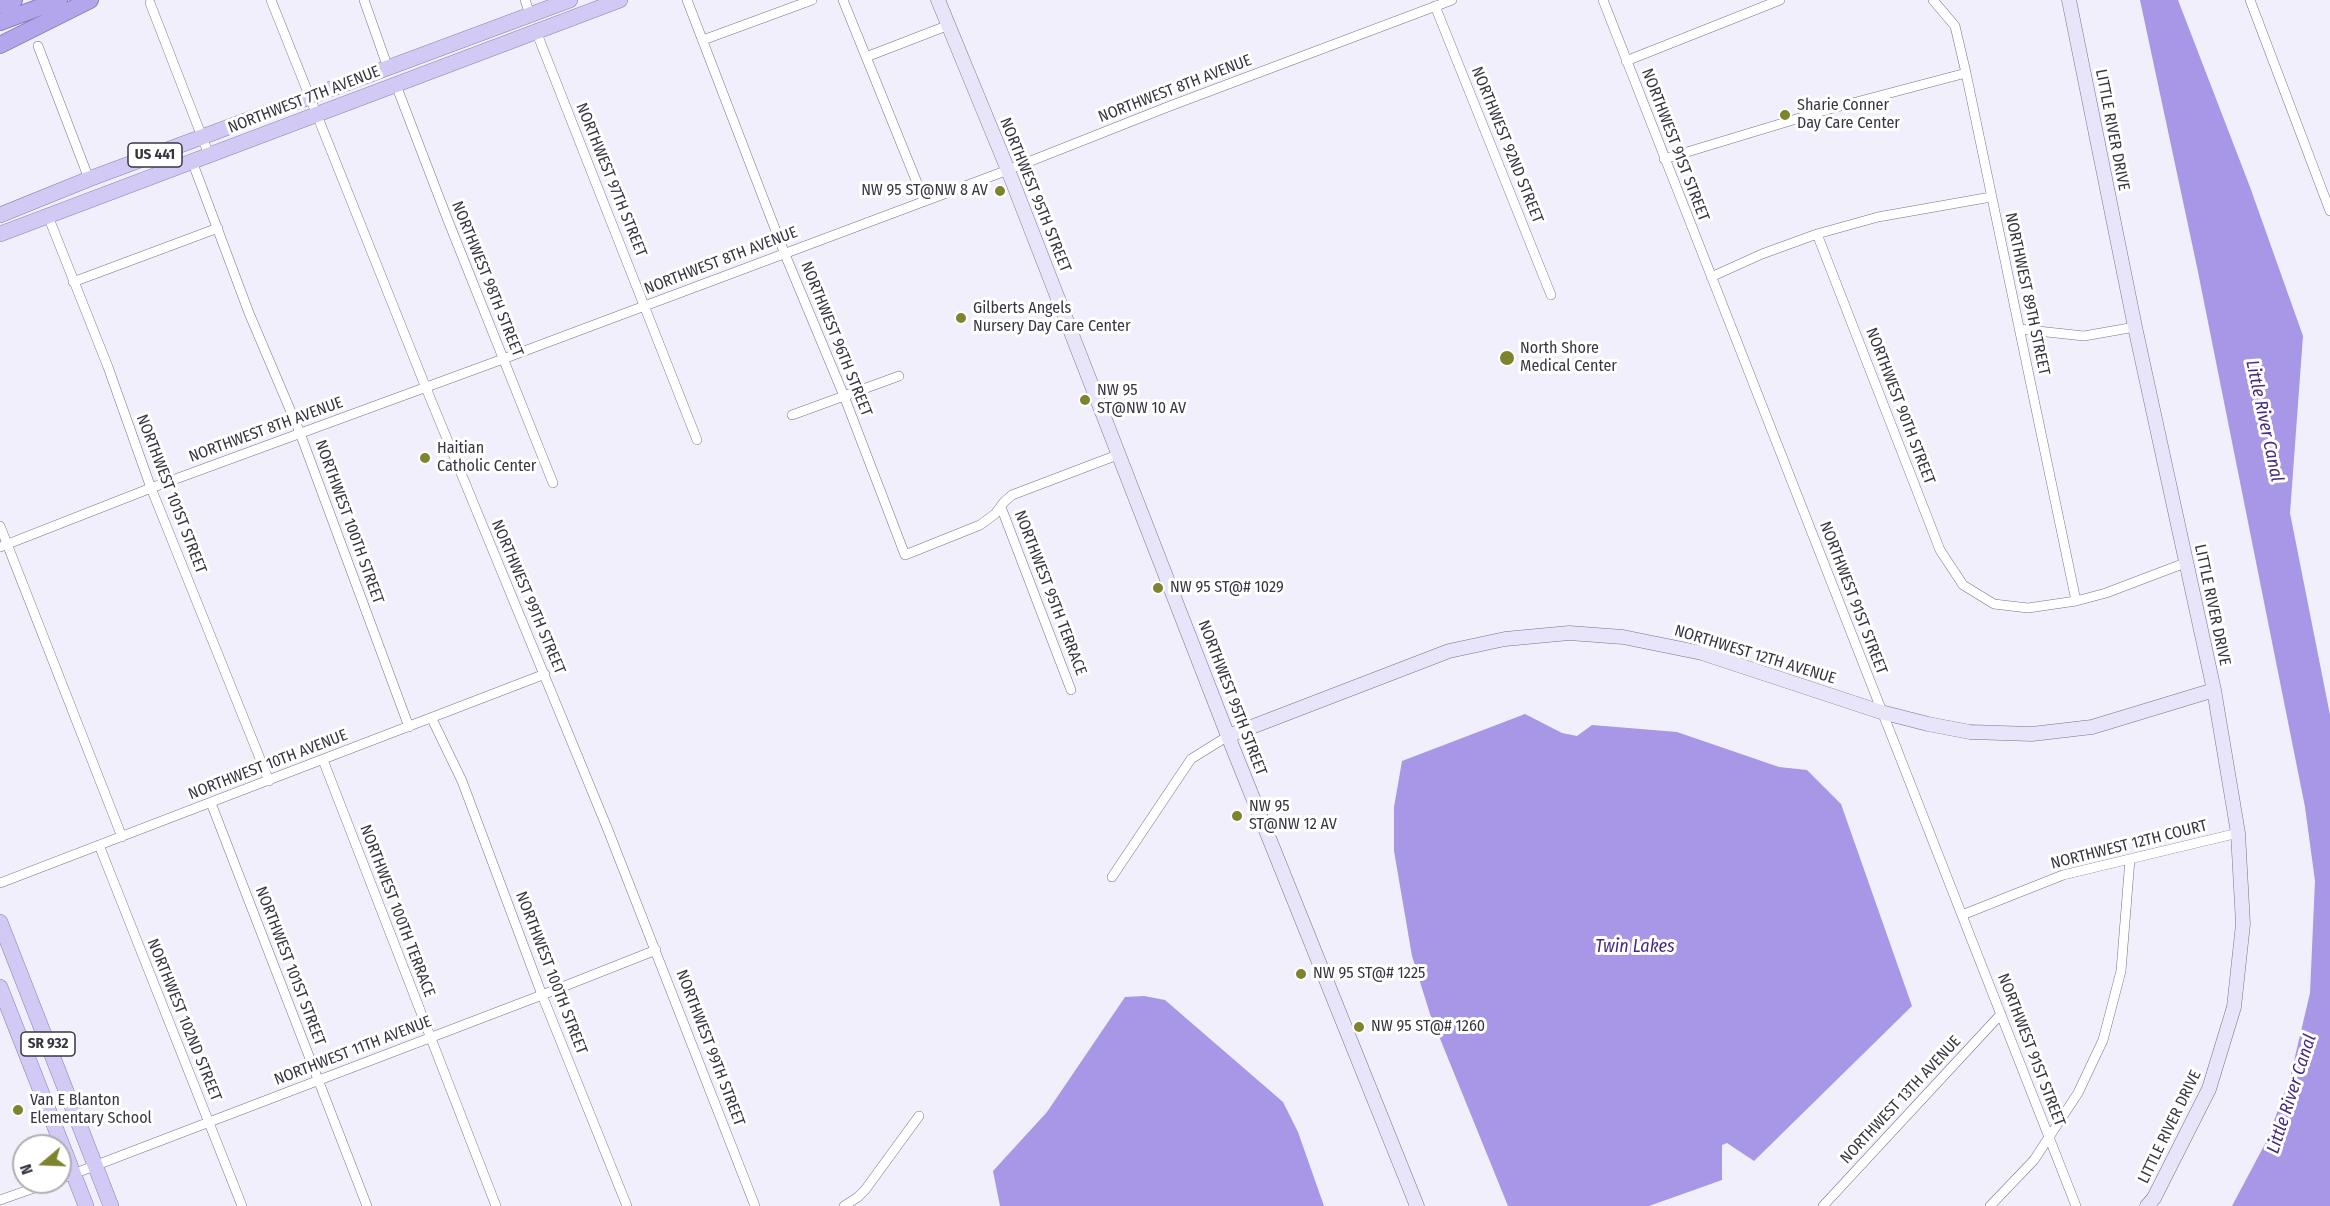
<!DOCTYPE html>
<html>
<head>
<meta charset="utf-8">
<style>
  body { margin:0 }
  #map { position:relative; width:2330px; height:1206px; overflow:hidden; background:#f1effb; font-family:"Fira Sans Condensed",sans-serif }
  canvas { display:block }
  .north { position:absolute; left:12px; top:1134px; width:60px; height:60px; box-sizing:border-box; background:#fff; border:2px solid #afafb3; border-radius:50%; rotate:251deg; font-size:16px; font-weight:700; line-height:24px; text-align:center; color:#383642 }
  .north::after { content:''; display:block; margin:auto; width:21px; height:27px; background:#7e832e; clip-path:polygon(50% 0,100% 100%,50% 72%,0 100%) }
</style>
</head>
<body>
<div id="map">
<canvas width="2330" height="1206"></canvas>
<div class="north">N</div>
</div>
<script>
const ctx = document.querySelector('canvas').getContext('2d');
ctx.lineJoin = 'round';
function paint(path, color) { ctx.fillStyle = color; ctx.fill(path, 'evenodd'); }
const poly = rows => new Path2D(rows.map(r => 'M' + r).join(''));
function stroke(path, color, width, dash) { ctx.strokeStyle = color; ctx.lineWidth = width; ctx.lineCap = dash ? 'butt' : 'round'; ctx.setLineDash(dash || []); ctx.stroke(path); }
function label(font, color, halo, rows, align = 'center') {
  ctx.font = font + ' "Fira Sans Condensed",sans-serif'; ctx.lineWidth = 6; ctx.setLineDash([]); ctx.textBaseline = 'middle'; ctx.strokeStyle = halo; ctx.fillStyle = color; for (const [text, x, y, turn = 0] of rows) {
    ctx.save(); ctx.translate(x, y); ctx.rotate((+turn || 0) * Math.PI / 180); ctx.textAlign = isNaN(turn) ? turn : align; if (halo) ctx.strokeText(text, 0, 0); ctx.fillText(text, 0, 0); ctx.restore();
  }
}
const water = poly([
  [2140,0,2178,0,2250,187,2303,336,2290,513,2330,715,2330,1206,2232,1206,2266,1142,2290,1078,2310,993,2315,881,2305,807,2197,267],
  [1525,714,1562,733,1577,736,1592,725,1677,732,1779,767,1807,770,1841,804,1912,1006,1754,1161,1727,1143,1722,1145,1722,1180,1649,1206,1508,1206,1430,1014,1412,956,1394,851,1394,807,1402,761],
  [1144,996,1165,1000,1283,1102,1298,1132,1324,1206,1000,1206,993,1171,1047,1112,1125,997]
]);
const street = poly([
  [271,0,426,388,608,830,755,1206],
  [364,0,388,68],
  [525,0,530,14],
  [687,0,784,252,844,396,905,555,980,525,995,514,1004,502,1012,495,1120,454],
  [843,0,924,200],
  [1603,0,2076,1206],
  [1933,0,1955,26,1966,73,2076,601],
  [2250,0,2330,211],
  [150,3,209,155],
  [1435,6,1551,295],
  [536,31,697,440],
  [703,40,812,0],
  [38,46,89,179],
  [866,57,949,25],
  [1626,61,1780,0],
  [396,85,447,218,553,483],
  [1664,159,1826,110,1966,73],
  [192,161,249,313,300,433,409,727],
  [48,216,108,367,151,488,269,781],
  [1817,234,1940,550,1963,585,1994,604,2028,608,2076,601,2106,593,2185,563],
  [1711,277,1762,254,1817,234,1878,217,1991,197],
  [73,282,218,228],
  [2019,329,2084,336,2135,327],
  [792,415,899,376],
  [1001,507,1071,690],
  [0,526,122,837],
  [0,547,151,488,503,359,1008,170,1170,106,1452,0],
  [432,719,462,781,542,995,627,1206],
  [323,760,496,1206],
  [211,803,367,1206],
  [99,845,242,1206],
  [1112,877,1191,759,1228,736],
  [0,883,545,674],
  [1962,915,2063,875,2238,833],
  [60,1179,542,995,656,950],
  [0,1200,51,1182],
  [844,1206,858,1197,865,1190,919,1116],
  [1823,1206,2001,1014],
  [1990,1206,2034,1160,2078,1093,2103,1040,2121,971,2130,859]
]);
const secondary = poly([
  [938,0,1008,170,1228,736,1417,1206],
  [2069,0,2135,327,2214,690,2238,833,2243,924,2234,1007,2209,1089,2154,1198,2147,1206],
  [1228,736,1449,651,1505,639,1569,633,1623,637,1702,653,1881,712,1928,724,1970,732,2032,734,2092,727,2214,690]
]);
const primary = poly([
  [0,215,89,179,570,0],
  [0,234,620,0],
  [0,922,111,1206],
  [0,987,86,1206]
]);
const highway = poly([
  [0,5,14,0],
  [0,22,59,0],
  [0,45,90,0]
]);
const markers = [
  [1785,115,6,"#7e832e"],
  [1000,191,6,"#7e832e"],
  [961,318,6,"#7e832e"],
  [1507,358,8,"#7e832e"],
  [1085,400,6,"#7e832e"],
  [425,458,6,"#7e832e"],
  [1158,588,6,"#7e832e"],
  [1237,816,6,"#7e832e"],
  [1301,974,6,"#7e832e"],
  [1359,1027,6,"#7e832e"],
  [18,1110,6,"#7e832e"]
];
const shields = [
  [155,155,54],
  [48,1044,54]
];
const shieldNames = [
  ["US 441",155,155],
  ["SR 932",48,1044]
];
const streetNames = [
  ["NORTHWEST 8TH AVENUE",1175,89,-21],
  ["NORTHWEST 7TH AVENUE",304,100,-21],
  ["LITTLE RIVER DRIVE",2112,130,79],
  ["NORTHWEST 92ND STREET",1507,145,68],
  ["NORTHWEST 91ST STREET",1675,145,69],
  ["NORTHWEST 97TH STREET",611,180,68],
  ["NORTHWEST 95TH STREET",1035,195,68],
  ["NORTHWEST 8TH AVENUE",721,261,-21],
  ["NORTHWEST 98TH STREET",487,279,68],
  ["NORTHWEST 89TH STREET",2027,294,78],
  ["NORTHWEST 96TH STREET",836,339,68],
  ["NORTHWEST 90TH STREET",1900,406,69],
  ["NORTHWEST 8TH AVENUE",266,430,-20],
  ["NORTHWEST 101ST STREET",171,494,69],
  ["NORTHWEST 100TH STREET",349,522,70],
  ["NORTHWEST 95TH TERRACE",1050,593,69],
  ["NORTHWEST 99TH STREET",528,597,67],
  ["NORTHWEST 91ST STREET",1853,598,69],
  ["LITTLE RIVER DRIVE",2212,605,78],
  ["NORTHWEST 12TH AVENUE",1755,655,17],
  ["NORTHWEST 95TH STREET",1232,698,69],
  ["NORTHWEST 10TH AVENUE",268,765,-21],
  ["NORTHWEST 12TH COURT",2129,845,-14],
  ["NORTHWEST 100TH TERRACE",397,911,69],
  ["NORTHWEST 101ST STREET",290,966,69],
  ["NORTHWEST 100TH STREET",551,973,69],
  ["NORTHWEST 102ND STREET",184,1020,68],
  ["NORTHWEST 99TH STREET",710,1048,69],
  ["NORTHWEST 91ST STREET",2031,1050,69],
  ["NORTHWEST 11TH AVENUE",353,1051,-21],
  ["NORTHWEST 13TH AVENUE",1901,1100,-47],
  ["LITTLE RIVER DRIVE",2170,1127,-64]
];
const poiNames = [
  ["Sharie Conner",1797,106],
  ["Day Care Center",1797,124],
  ["NW 95 ST@NW 8 AV",988,191,"right"],
  ["Gilberts Angels",973,309],
  ["Nursery Day Care Center",973,327],
  ["North Shore",1520,349],
  ["Medical Center",1520,367],
  ["NW 95",1097,391],
  ["ST@NW 10 AV",1097,409],
  ["Haitian",437,449],
  ["Catholic Center",437,467],
  ["NW 95 ST@# 1029",1170,588],
  ["NW 95",1249,807],
  ["ST@NW 12 AV",1249,825],
  ["NW 95 ST@# 1225",1313,974],
  ["NW 95 ST@# 1260",1371,1027],
  ["Van E Blanton",30,1101],
  ["Elementary School",30,1119]
];
const waterNames = [
  ["Little River Canal",2264,421,78],
  ["Twin Lakes",1635,947],
  ["Little River Canal",2292,1094,-72]
];
paint(water, '#a797e6');
stroke(street, '#77738d', 10);
stroke(secondary, '#77738d', 15);
stroke(primary, '#897fb1', 16);
stroke(highway, '#897fb1', 18);
stroke(street, '#fff', 9);
stroke(secondary, '#e8e4fa', 14);
stroke(primary, '#d2caf4', 15);
stroke(highway, '#b4a6ed', 16);
for (const [x, y, r, color] of markers) { const dot = new Path2D(); dot.arc(x, y, r, 0, 2 * Math.PI); ctx.fillStyle = color; ctx.fill(dot); stroke(dot, '#fff', 2); }
for (const [x, y, w] of shields) { const box = new Path2D(); box.roundRect(x - w / 2, y - 12, w, 24, 4.5); ctx.fillStyle = '#fff'; ctx.fill(box); stroke(box, '#383642', 1.5); }
label('bold 15px', '#383642', null, shieldNames);
label('16px', '#383642', '#fff', streetNames);
label('16px', '#383642', '#fff', poiNames, 'left');
label('italic 18px', '#462984', '#fff', waterNames);
</script>
</body>
</html>
